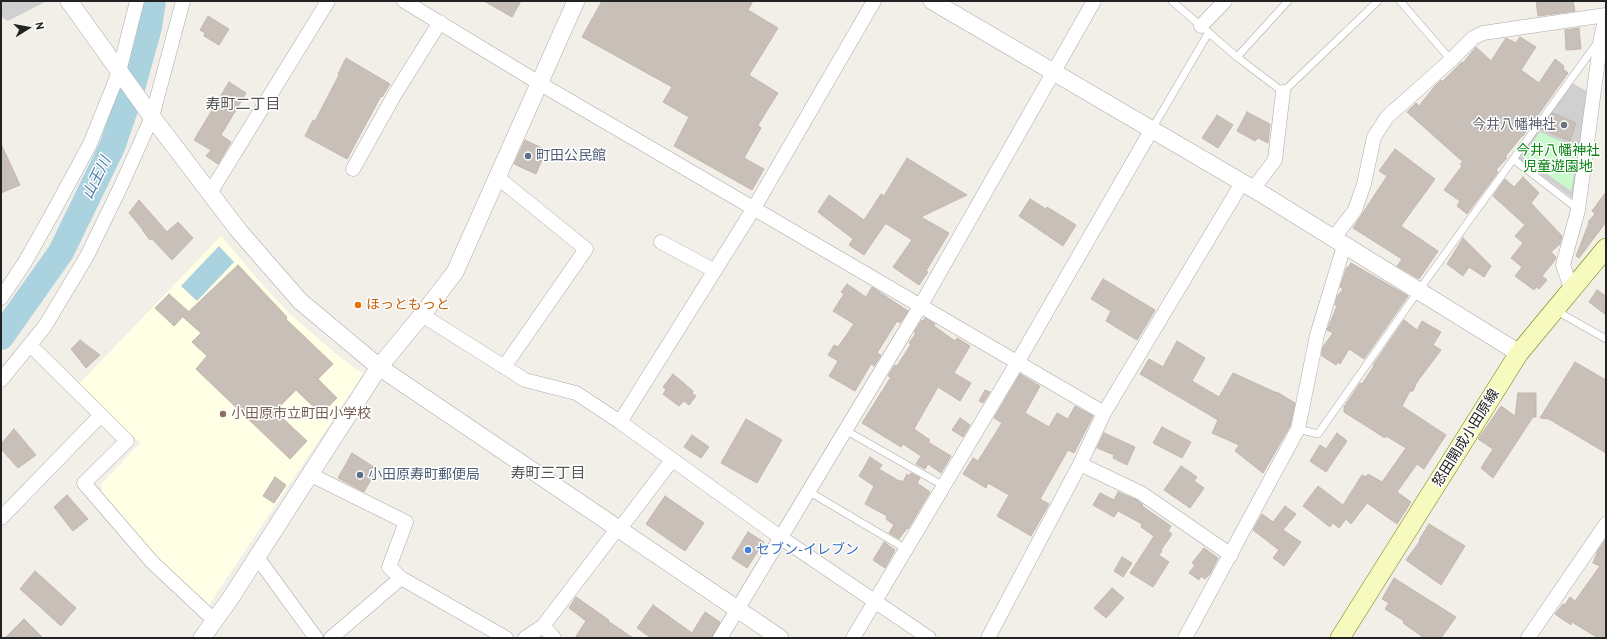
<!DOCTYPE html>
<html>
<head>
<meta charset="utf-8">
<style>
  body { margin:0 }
  #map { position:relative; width:1607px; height:639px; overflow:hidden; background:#f2efe9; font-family:"PT Sans",sans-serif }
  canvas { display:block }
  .frame { position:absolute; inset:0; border:2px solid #222; pointer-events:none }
  .north { position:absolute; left:8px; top:8px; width:40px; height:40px; -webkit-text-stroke:3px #fff; paint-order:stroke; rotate:79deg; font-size:11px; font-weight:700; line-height:16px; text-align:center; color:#222 }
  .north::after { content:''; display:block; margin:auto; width:14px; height:18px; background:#222; clip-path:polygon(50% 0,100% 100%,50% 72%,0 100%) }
</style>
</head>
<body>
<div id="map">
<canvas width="1607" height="639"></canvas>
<div class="frame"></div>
<div class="north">N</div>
</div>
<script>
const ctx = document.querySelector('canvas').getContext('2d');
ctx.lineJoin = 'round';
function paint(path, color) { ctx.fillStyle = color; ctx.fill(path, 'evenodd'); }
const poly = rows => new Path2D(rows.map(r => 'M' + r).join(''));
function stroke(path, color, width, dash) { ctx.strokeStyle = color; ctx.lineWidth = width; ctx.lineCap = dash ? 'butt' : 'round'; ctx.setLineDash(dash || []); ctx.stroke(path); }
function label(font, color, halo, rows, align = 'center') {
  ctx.font = font + ' "PT Sans","Noto Sans JP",sans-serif'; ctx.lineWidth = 3; ctx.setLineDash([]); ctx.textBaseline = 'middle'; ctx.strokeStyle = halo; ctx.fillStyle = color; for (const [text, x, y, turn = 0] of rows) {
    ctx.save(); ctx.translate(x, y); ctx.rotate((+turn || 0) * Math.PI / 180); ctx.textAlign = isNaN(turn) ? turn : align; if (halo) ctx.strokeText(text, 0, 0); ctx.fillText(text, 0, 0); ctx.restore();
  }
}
const education = poly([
  [221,236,260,282,290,314,336,354,363,374,209,605,149,549,102,492,101,484,140,443,78,385]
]);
const religious = poly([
  [1,1,47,1,8,21,1,17],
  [1572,83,1590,93,1576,201,1518,158]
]);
const park = poly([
  [1540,132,1578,149,1571,191,1523,157]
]);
const water = poly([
  [219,246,234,262,197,301,181,286]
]);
const river = poly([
  [1,337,61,252,112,147,131,92,149,27,153,1]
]);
const building = poly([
  [484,1,521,1,512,17,484,1],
  [602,1,753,1,748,10,778,28,749,75,778,93,758,125,761,128,744,158,764,169,752,190,674,146,689,117,663,102,672,87,582,37,602,1],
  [1536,1,1573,1,1575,11,1538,16,1536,1],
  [208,16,229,29,219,45,204,36,205,33,200,30,208,16],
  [1579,28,1581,49,1566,50,1565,30,1579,28],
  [1520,37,1536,47,1521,70,1539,83,1555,59,1564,66,1563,69,1568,73,1523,136,1522,136,1505,157,1507,158,1496,170,1498,172,1467,214,1457,206,1460,201,1444,190,1462,166,1460,164,1463,162,1407,112,1416,103,1419,106,1435,86,1441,80,1442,82,1462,62,1463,63,1476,47,1491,61,1506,38,1516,43,1520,37],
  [346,58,390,84,382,97,381,96,347,159,305,136,313,120,315,121,339,75,338,74,346,58],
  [229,82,246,93,221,135,231,142,218,164,206,156,211,150,194,140,229,82],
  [1247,112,1270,124,1268,143,1258,138,1255,141,1237,131,1247,112],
  [1553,113,1576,123,1570,141,1541,129,1553,113],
  [1217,115,1233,125,1218,148,1202,138,1217,115],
  [525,140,546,150,536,174,514,164,525,140],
  [1,144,20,185,1,193,1,144],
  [1395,149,1435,179,1401,226,1438,251,1419,279,1397,266,1402,259,1353,228,1387,176,1379,171,1395,149],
  [907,158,967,195,921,217,949,233,926,271,928,272,919,285,893,267,912,240,887,224,885,224,864,255,849,245,853,239,818,212,829,195,864,220,881,194,884,196,907,158],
  [1523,177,1539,193,1531,203,1562,236,1560,244,1551,252,1556,257,1555,260,1542,276,1547,280,1539,289,1536,287,1534,290,1515,276,1522,267,1511,258,1523,243,1515,236,1525,225,1493,196,1505,179,1514,187,1523,177],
  [1606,192,1606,222,1579,258,1576,256,1589,223,1588,222,1595,214,1592,211,1606,192],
  [1030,199,1046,209,1047,207,1076,225,1063,246,1019,216,1030,199],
  [139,200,167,232,178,222,193,238,172,260,152,239,150,240,143,231,143,230,129,213,139,200],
  [1463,238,1491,266,1484,277,1469,267,1463,276,1447,264,1463,238],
  [1351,263,1408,296,1364,359,1349,349,1340,364,1338,362,1336,365,1322,356,1322,351,1323,347,1333,333,1327,330,1337,306,1335,305,1337,297,1343,289,1340,287,1347,267,1348,268,1351,263],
  [238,265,287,317,286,319,333,364,318,379,337,398,321,414,296,390,275,411,307,441,290,459,196,369,207,356,192,342,201,333,183,317,238,265],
  [1103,279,1155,310,1137,340,1106,321,1111,311,1091,299,1103,279],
  [847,284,866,297,872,287,908,311,900,323,897,321,877,353,881,355,874,366,871,364,855,391,829,376,838,361,828,355,834,345,838,347,854,324,833,311,844,294,841,292,847,284],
  [1597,290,1606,296,1606,315,1589,302,1597,290],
  [169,294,188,311,174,326,155,308,169,294],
  [925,318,935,324,934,326,955,341,957,338,970,346,954,373,971,383,960,401,938,387,914,429,930,440,928,442,951,456,941,473,928,464,925,469,916,464,921,456,903,444,901,447,862,423,891,377,888,376,895,365,897,366,911,344,909,343,916,333,914,332,922,320,923,321,925,318],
  [1404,320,1417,330,1422,321,1441,332,1433,345,1441,350,1417,382,1413,391,1410,391,1402,406,1446,435,1424,469,1417,464,1397,492,1411,502,1397,524,1367,503,1351,524,1346,519,1339,528,1333,523,1330,527,1303,506,1318,486,1343,505,1362,475,1366,477,1368,474,1382,482,1406,448,1386,436,1385,438,1344,412,1344,407,1360,383,1362,384,1374,366,1373,365,1404,320],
  [80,340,100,355,86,368,71,349,80,340],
  [1177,341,1205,358,1192,381,1219,397,1233,373,1277,393,1277,392,1295,403,1290,426,1263,473,1235,451,1239,445,1212,433,1218,420,1140,374,1149,359,1163,367,1177,341],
  [1575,362,1606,380,1606,453,1549,419,1540,418,1575,362],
  [673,374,693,391,692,393,696,396,689,405,684,401,679,406,663,394,666,390,663,387,673,374],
  [1020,374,1040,386,1025,413,1049,427,1057,413,1068,419,1075,406,1093,416,1074,453,1068,450,1040,499,1049,504,1031,536,997,516,1009,495,988,483,986,488,963,474,973,458,978,461,1002,423,994,418,1020,374],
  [985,390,990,392,983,403,979,401,985,390],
  [1518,393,1536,393,1536,417,1533,417,1493,478,1481,468,1493,449,1478,439,1501,406,1515,416,1518,393],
  [960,418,970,425,963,437,952,430,960,418],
  [746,419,782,440,757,483,721,463,746,419],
  [1162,427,1191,442,1182,458,1153,443,1162,427],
  [14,429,36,455,18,468,1,449,1,444,14,429],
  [1104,433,1135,447,1127,465,1113,458,1114,455,1097,448,1104,433],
  [1337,433,1347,441,1326,472,1310,461,1320,445,1326,449,1337,433],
  [692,435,709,447,701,458,684,447,692,435],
  [352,453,377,469,364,492,338,478,352,453],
  [870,457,882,465,879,469,899,481,900,480,903,482,907,474,909,476,911,473,920,478,917,483,930,492,908,529,907,528,899,539,889,533,894,525,886,519,887,516,865,504,874,486,859,476,870,457],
  [1181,466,1197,477,1194,481,1204,488,1190,508,1164,490,1181,466],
  [275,477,286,485,274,503,263,496,275,477],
  [1118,492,1137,500,1143,505,1142,506,1171,526,1168,531,1172,534,1161,550,1162,551,1159,555,1169,562,1153,587,1130,573,1154,536,1141,527,1142,524,1118,511,1114,517,1093,505,1100,493,1114,500,1118,492],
  [67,495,88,519,73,531,54,507,67,495],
  [665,496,704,523,685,551,646,524,665,496],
  [1285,506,1296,514,1283,530,1301,542,1284,566,1273,558,1279,550,1253,530,1262,514,1273,522,1285,506],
  [1429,524,1465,546,1441,585,1406,560,1420,541,1419,540,1429,524],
  [748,532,764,542,747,568,732,558,748,532],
  [1606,539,1606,638,1598,638,1572,622,1571,625,1555,614,1563,604,1565,605,1570,597,1575,601,1600,566,1593,563,1598,550,1606,539],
  [884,542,895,550,885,568,873,560,884,542],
  [1204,548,1218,558,1210,574,1205,579,1201,576,1199,580,1189,573,1195,565,1192,563,1204,548],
  [1122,557,1132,563,1123,577,1114,571,1122,557],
  [35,571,76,608,61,626,20,589,35,571],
  [1394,578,1456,617,1441,638,1424,638,1403,623,1404,621,1385,609,1389,603,1382,599,1394,578],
  [1112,588,1124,598,1106,618,1094,608,1112,588],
  [576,597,609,620,608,621,633,638,575,638,586,621,569,608,576,597],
  [653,605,692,633,705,612,720,622,712,638,651,638,637,628,653,605],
  [24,619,43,638,5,638,24,619]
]);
const service = poly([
  [1172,1,1237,57,1283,92,1378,1],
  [1400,1,1451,60],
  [1237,57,1288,1],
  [1152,129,1209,32],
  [1513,159,1578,209],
  [1555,310,1606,339],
  [1298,429,1318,434,1419,290,1597,43],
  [845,430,944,486],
  [808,491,906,549]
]);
const minor = poly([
  [404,1,539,83,1104,413],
  [1201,26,1225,1],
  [353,169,395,94,440,22],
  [497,177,586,249,504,367],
  [1253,189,1275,160,1283,92],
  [210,193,328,1],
  [1333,239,1355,210,1364,184,1374,137,1387,117,1451,60,1473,38,1483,33,1606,15],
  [661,242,715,271],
  [1572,291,1563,265,1578,210,1601,38,1606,15],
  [1,298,25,262,51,216,90,144,119,72,137,1],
  [422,315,525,380,576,393,620,422,780,537,929,638],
  [1,380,45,326,87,256,121,186,152,117,183,1],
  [101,415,127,441,84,483,152,562,215,621],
  [620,422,754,208,874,1],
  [1080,464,1141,493,1231,555],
  [311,475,406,522,389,567,401,578],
  [1,518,101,415,30,345],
  [619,530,672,460],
  [257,557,316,638],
  [543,626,554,638],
  [331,638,401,578,506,638],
  [525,638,543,626,617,529],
  [720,638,921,305,1094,1],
  [853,638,1017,363,1152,129],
  [988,638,1080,464,1104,413,1242,183],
  [1185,638,1298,429,1317,335,1344,246],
  [1528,638,1606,524]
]);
const tertiary = poly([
  [69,1,152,117,239,231,300,301,379,367,780,638],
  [932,1,1262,194,1519,353],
  [202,638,230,599,379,367,422,315,455,272,576,1]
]);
const secondary = poly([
  [1340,638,1519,353,1606,248]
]);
const markers = [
  [1564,125,4,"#6b7280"],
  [528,156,4,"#5c6f8a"],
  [358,305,4,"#e8710a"],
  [223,414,4,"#8d6e63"],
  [360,475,4,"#5c6f8a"],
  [748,550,4,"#3f7fe0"]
];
const worshipNames = [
  ["今井八幡神社",1556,125]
];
const parkNames = [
  ["今井八幡神社",1558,151],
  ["児童遊園地",1558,167]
];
const serviceNames = [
  ["町田公民館",536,156],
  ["小田原寿町郵便局",368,475]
];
const foodNames = [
  ["ほっともっと",366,305]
];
const educationNames = [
  ["小田原市立町田小学校",231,414]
];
const streetNames = [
  ["怒田開成小田原線",1466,438,-58]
];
const shopNames = [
  ["セブン-イレブン",756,550]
];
const neighbourhoodNames = [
  ["寿町二丁目",243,105],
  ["寿町三丁目",548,474]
];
const waterNames = [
  ["山王川",97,178,-64]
];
paint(education, '#ffffe5');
paint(religious, '#d0d0d0');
paint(park, '#c8facc');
paint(water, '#aad3df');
stroke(river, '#aad3df', 26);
paint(building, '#c7bfb8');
stroke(building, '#c4b6ab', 1);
stroke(service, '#a9a9a9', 8);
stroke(minor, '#a9a9a9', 15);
stroke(tertiary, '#a9a9a9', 18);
stroke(secondary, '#707d05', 20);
stroke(service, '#fff', 7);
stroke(minor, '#fff', 14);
stroke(tertiary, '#fff', 17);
stroke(secondary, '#f7fabf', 19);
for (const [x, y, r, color] of markers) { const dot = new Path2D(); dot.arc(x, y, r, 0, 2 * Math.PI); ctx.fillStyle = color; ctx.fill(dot); stroke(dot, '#fff', 1.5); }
label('14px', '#5b616d', '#fff', worshipNames, 'right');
label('14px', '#0c8416', '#fff', parkNames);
label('14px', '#4e5e75', '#fff', serviceNames, 'left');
label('14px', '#c56008', '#fff', foodNames, 'left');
label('14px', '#785e54', '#fff', educationNames, 'left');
label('14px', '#222', '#fff', streetNames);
label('14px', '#366cbe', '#fff', shopNames, 'left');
label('15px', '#555', '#fff', neighbourhoodNames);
label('italic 15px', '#4a7aab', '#fff', waterNames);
</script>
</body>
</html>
